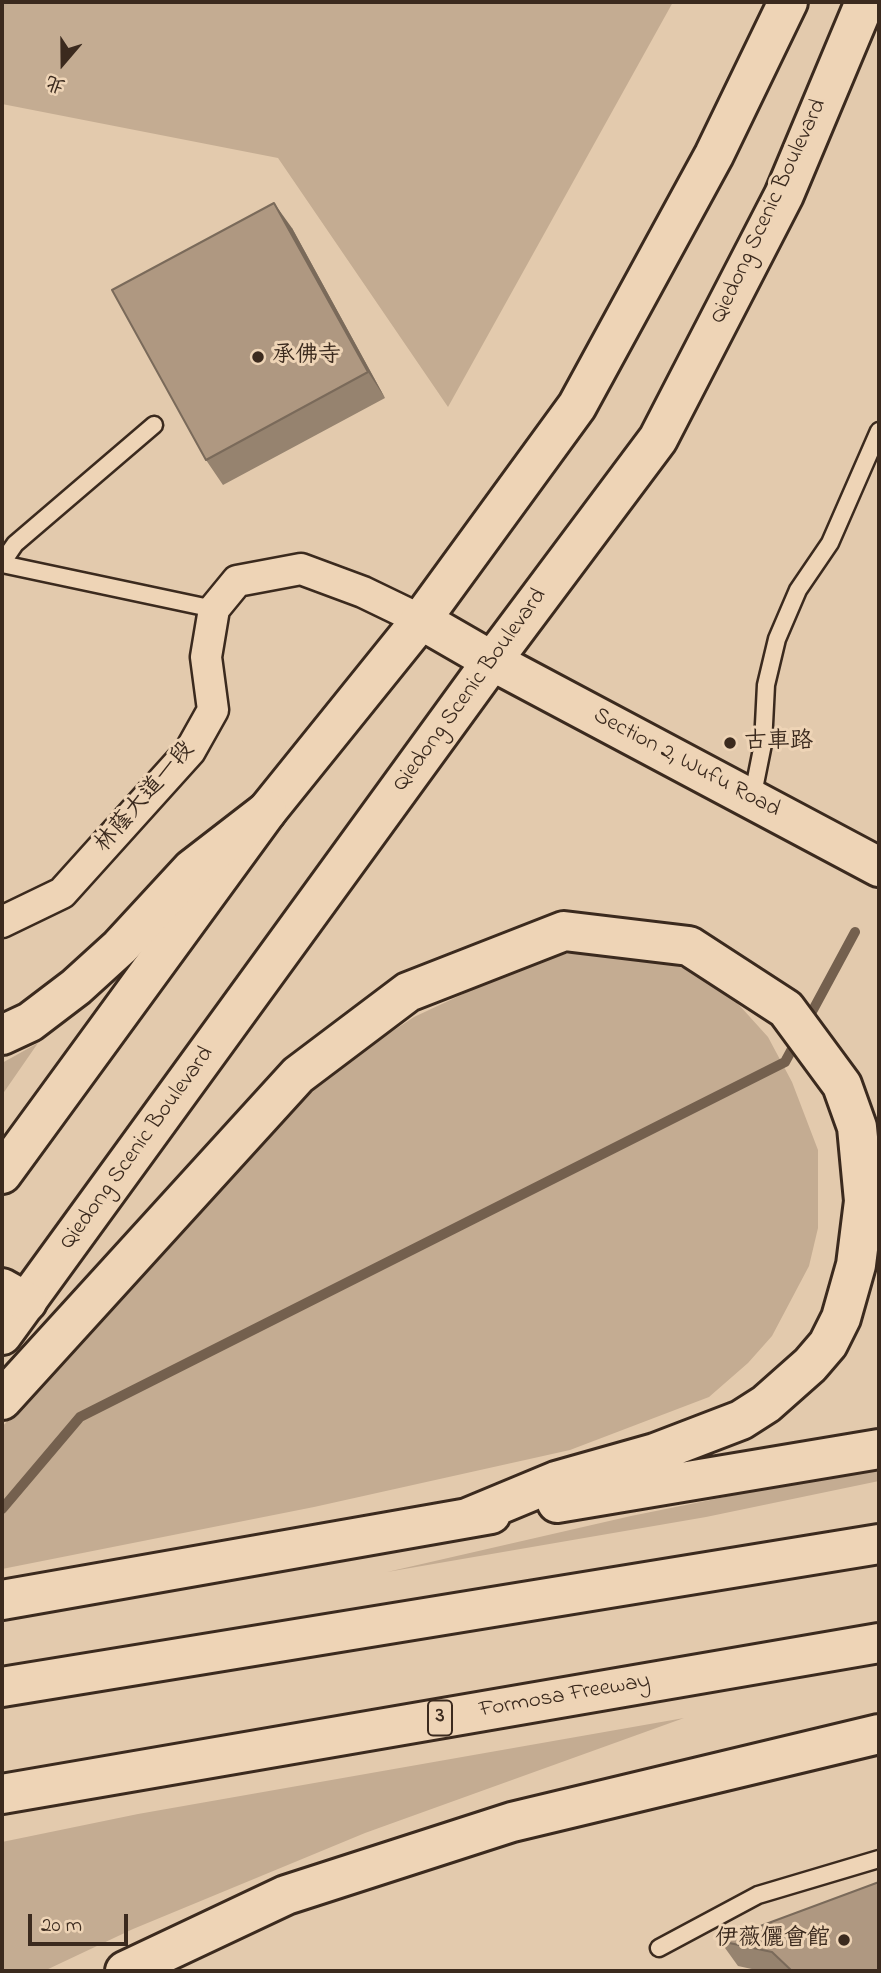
<!DOCTYPE html>
<html>
<head>
<meta charset="utf-8">
<style>
  body { margin:0 }
  #map { position:relative; width:881px; height:1973px; overflow:hidden; background:#e3caad; font-family:"Indie Flower","LXGW WenKai TC",sans-serif }
  canvas { display:block }
  .frame { position:absolute; inset:0; border:4px solid #3b2a1e; pointer-events:none }
  .north { position:absolute; left:28px; top:28px; width:70px; height:70px; -webkit-text-stroke:5px #eed4b6; paint-order:stroke; rotate:200deg; font-size:19px; font-weight:700; line-height:28px; text-align:center; color:#3b2a1e }
  .north::after { content:''; display:block; margin:auto; width:24px; height:32px; background:#3b2a1e; clip-path:polygon(50% 0,100% 100%,50% 72%,0 100%) }
  .scale { position:absolute; left:28px; top:1914px; width:100px; height:32px; box-sizing:border-box; border:4px solid #3b2a1e; border-top:0; padding-left:9px; font-size:21px; line-height:24px; white-space:nowrap; color:#3b2a1e; -webkit-text-stroke:5px #eed4b6; paint-order:stroke }
</style>
</head>
<body>
<div id="map">
<canvas width="881" height="1973"></canvas>
<div class="frame"></div>
<div class="north">北</div>
<div class="scale">20 m</div>
</div>
<script>
const ctx = document.querySelector('canvas').getContext('2d');
ctx.lineJoin = 'round';
function paint(path, color) { ctx.fillStyle = color; ctx.fill(path, 'evenodd'); }
const poly = rows => new Path2D(rows.map(r => 'M' + r).join(''));
function stroke(path, color, width, dash) { ctx.strokeStyle = color; ctx.lineWidth = width; ctx.lineCap = dash ? 'butt' : 'round'; ctx.setLineDash(dash || []); ctx.stroke(path); }
function label(font, color, halo, rows, align = 'center') {
  ctx.font = font + ' "Indie Flower","LXGW WenKai TC",sans-serif'; ctx.lineWidth = 6; ctx.setLineDash([]); ctx.textBaseline = 'middle'; ctx.strokeStyle = halo; ctx.fillStyle = color; for (const [text, x, y, turn = 0] of rows) {
    ctx.save(); ctx.translate(x, y); ctx.rotate((+turn || 0) * Math.PI / 180); ctx.textAlign = isNaN(turn) ? turn : align; if (halo) ctx.strokeText(text, 0, 0); ctx.fillText(text, 0, 0); ctx.restore();
  }
}
const green = poly([
  [2,2,673,2,448,407,278,158,2,104],
  [624,952,687,969,719,986,740,1006,768,1037,792,1082,818,1150,818,1228,809,1266,772,1336,748,1363,709,1397,570,1450,314,1507,2,1569,2,1427,314,1083,414,1017,506,974,565,954],
  [38,1043,2,1095,2,1063],
  [879,1466,879,1481,706,1517,387,1572,631,1516],
  [684,1718,365,1833,133,1929,44,1971,2,1971,2,1842,138,1814]
]);
const stream = poly([
  [807,1021,855,932],
  [2,1509,80,1417,785,1062,798,1038]
]);
const lane = poly([
  [2,563,15,544,154,425],
  [2,564,214,609],
  [752,799,763,744,766,685,777,639,798,590,830,543,879,431],
  [659,1948,758,1895,879,1859]
]);
const street = poly([
  [2,922,62,893,190,751,213,710,206,657,214,609,237,581,301,569,363,592,421,620]
]);
const secondary = poly([
  [421,620,492,661,879,867],
  [2,1174,267,811,421,620,577,406,714,155,788,2],
  [2,1335,492,661,658,439,784,195,865,2]
]);
const highway = poly([
  [2,1035,30,1022,76,987,120,947,192,869,267,811],
  [2,1288,27,1302],
  [2,1400,298,1075,408,992,564,931,689,946,786,1009,842,1085,857,1127,864,1201,856,1265,841,1318,828,1344,810,1365,766,1404,741,1420,655,1453,556,1481,467,1518],
  [557,1503,879,1449],
  [2,1600,491,1514],
  [2,1687,879,1544],
  [2,1794,879,1643],
  [125,1971,286,1895,512,1822,879,1734]
]);
const wall = poly([
  [292,228,385,398,223,485,206,460],
  [720,1941,879,1971,761,1971,738,1966]
]);
const shadedWall = poly([
  [274,203,292,228,385,398,368,372]
]);
const building = poly([
  [274,203,368,372,206,460,112,290,274,203],
  [879,1882,879,1971,792,1971,772,1952,720,1941,879,1882]
]);
const markers = [
  [258,357,7,"#3b2a1e"],
  [730,743,7,"#3b2a1e"],
  [844,1940,7,"#3b2a1e"]
];
const shields = [
  [440,1718,24]
];
const shieldNames = [
  ["3",440,1718]
];
const streetNames = [
  ["Qiedong Scenic Boulevard",770,212,-65],
  ["Qiedong Scenic Boulevard",471,691,-54],
  ["Section 2, Wufu Road",686,764,28],
  ["林蔭大道一段",146,798,-49],
  ["Qiedong Scenic Boulevard",138,1149,-54],
  ["Formosa Freeway",565,1697,-10]
];
const poiNames = [
  ["承佛寺",272,357],
  ["古車路",744,743],
  ["伊薇儷會館",830,1940,"right"]
];
paint(green, '#c4ac92');
stroke(stream, '#74604e', 10);
stroke(lane, '#3b2a1e', 21);
stroke(street, '#3b2a1e', 35);
stroke(secondary, '#3b2a1e', 44);
stroke(highway, '#3b2a1e', 44);
stroke(lane, '#eed4b6', 16);
stroke(street, '#eed4b6', 30);
stroke(secondary, '#eed4b6', 38);
stroke(highway, '#eed4b6', 38);
paint(wall, '#96836f');
paint(shadedWall, '#7a6a5a');
paint(building, '#af9881');
stroke(building, '#7a6a5a', 2);
for (const [x, y, r, color] of markers) { const dot = new Path2D(); dot.arc(x, y, r, 0, 2 * Math.PI); ctx.fillStyle = color; ctx.fill(dot); stroke(dot, '#eed4b6', 2.5); }
for (const [x, y, w] of shields) { const box = new Path2D(); box.roundRect(x - w / 2, y - 17.5, w, 35, 5); ctx.fillStyle = '#eed4b6'; ctx.fill(box); stroke(box, '#3b2a1e', 2); }
label('bold 21px', '#3b2a1e', null, shieldNames);
label('23px', '#3b2a1e', '#eed4b6', streetNames);
label('23px', '#3b2a1e', '#eed4b6', poiNames, 'left');
</script>
</body>
</html>
